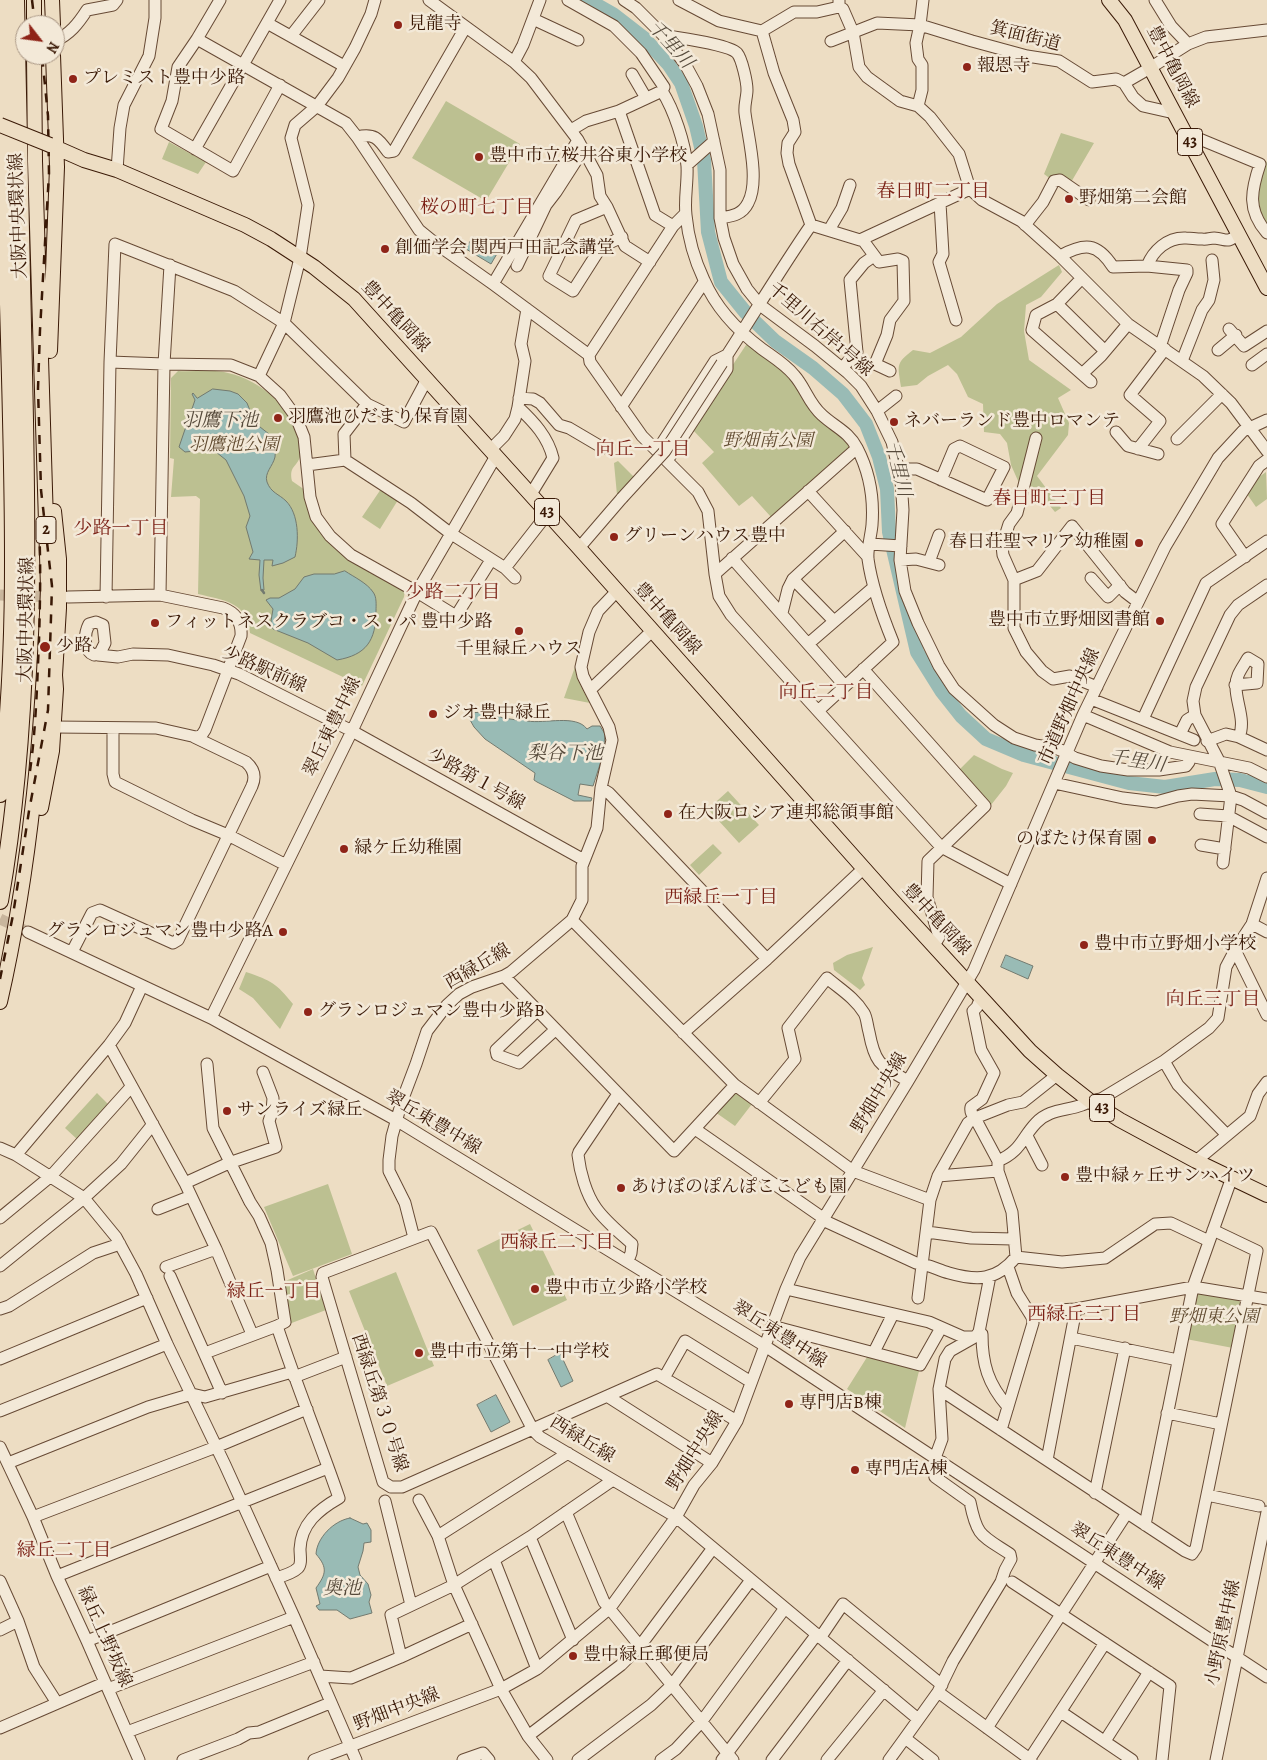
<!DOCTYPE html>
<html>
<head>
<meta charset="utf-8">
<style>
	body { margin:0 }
	#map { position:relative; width:1267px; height:1760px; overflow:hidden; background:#edddc3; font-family:Alegreya,serif }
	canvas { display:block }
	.north { position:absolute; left:15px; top:15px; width:50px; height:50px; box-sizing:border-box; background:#f3e9d8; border:1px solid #a99684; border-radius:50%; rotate:120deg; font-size:14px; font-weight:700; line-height:20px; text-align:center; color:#3a1906 }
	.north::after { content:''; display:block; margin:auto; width:18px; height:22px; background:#8f2418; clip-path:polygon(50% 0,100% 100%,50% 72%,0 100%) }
</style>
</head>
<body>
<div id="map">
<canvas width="1267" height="1760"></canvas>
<div class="north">N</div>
</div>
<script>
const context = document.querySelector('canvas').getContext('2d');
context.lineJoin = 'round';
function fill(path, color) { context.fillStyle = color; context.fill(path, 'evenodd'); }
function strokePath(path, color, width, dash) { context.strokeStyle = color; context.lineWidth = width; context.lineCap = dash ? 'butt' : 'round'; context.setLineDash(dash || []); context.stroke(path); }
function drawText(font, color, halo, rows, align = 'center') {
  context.font = font + ' Alegreya,"Noto Serif JP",serif'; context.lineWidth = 5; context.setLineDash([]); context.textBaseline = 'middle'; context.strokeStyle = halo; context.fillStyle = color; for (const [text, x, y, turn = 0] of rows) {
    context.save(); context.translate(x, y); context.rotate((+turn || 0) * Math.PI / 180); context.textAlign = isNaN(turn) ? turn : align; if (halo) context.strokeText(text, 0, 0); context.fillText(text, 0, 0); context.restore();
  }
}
const green = new Path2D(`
	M446,101l74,43 -34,57 -74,-43z
	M1061,133l33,10 -24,41 -18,-4 -8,-6z
	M169,142l37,20 -8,12 -36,-15z
	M1267,161v69l-10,-21 3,-34z
	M1059,265l3,7 -21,25 -15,8 -2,26 5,29 42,30 -13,8 11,25 -1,12 -31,41 24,32 -6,4 -20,-24 -12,4 -12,-27 -4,-22 -7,-9 -16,-2 -1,-28 -15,-7 -11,-23 -9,-9 -20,11 -11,9 -16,2c-3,-22 -6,-23 12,-37l17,3 31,-16 36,-33z
	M749,344l28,20 73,77 -1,7 -78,69 -19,-21 -13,10 -37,-43 12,-11 -23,-24 55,-83z
	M178,371c16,1 35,-2 50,2 32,7 66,35 71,69 1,4 2,11 1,15 -4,11 -11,9 -8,24l13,9 20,45 9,13 8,6 63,35 -1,8 -42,89 -112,-53c-2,-31 -27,-33 -52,-39l2,-95 -4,-3 -25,1 3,-38 -4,-1 1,-80z
	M618,461l16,16 -17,18 -3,-32z
	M1266,472l1,27 -11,8 -9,-13 5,-12z
	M381,489l17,11 -18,29 -18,-12z
	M576,664l6,22 8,17 -26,-5z
	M974,755l28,14 11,4 -7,13 -15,19 -32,-35z
	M728,791l31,34 -20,18 -31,-34z
	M713,844l9,9 -23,22 -9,-10z
	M873,947l-11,31 3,7 -5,5 -26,-20 -1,-7 14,-8z
	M246,972c26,9 30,11 47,32l-13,25 -27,-31 -14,-9z
	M97,1093l14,14 -32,34 -14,-13z
	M737,1093l15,11 -17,22 -20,-14 16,-18z
	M328,1184l24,70 -59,22 -29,-69z
	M530,1224l37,76 -54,26 -36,-76z
	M313,1269l13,41 -37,14 -8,-41z
	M396,1272l38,94 -47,20 -38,-95z
	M1199,1291l39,8 3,4 -8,45 -47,-9 9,-46z
	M869,1354l51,13 -15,61 -58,-39z`);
const water = new Path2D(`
	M473,237l25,15 -7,12 -25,-15z
	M213,389l17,2 8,3 9,9 8,20 19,15c0,5 2,13 1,19 -2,9 -11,16 -8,25 4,11 12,12 19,19 13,13 13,39 9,56l-12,6 -11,3 1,-6h-9l-1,18 1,12 -3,1 -2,-16 1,-15 -11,-1 4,-7 -7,-25 4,-11 -6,-20 -18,-36 -10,-8 -11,-2 -20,2 -6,-5 16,-47 -3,-6 1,-1 4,5z
	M345,571c9,6 22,12 28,21 4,5 3,13 3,19 0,30 -10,44 -39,49l-29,-17 -35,-14 -2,-8 2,-12 -7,-9 4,-2h9l16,-9 9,-12 10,-3h20z
	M523,711l4,10c18,3 49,-7 60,8l5,-3h8l5,8 -2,21 -10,31 -13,-2 -2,11 14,3 -1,3h-17l-37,-19 -3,-2 1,-7 -50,-34 -11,-12 -5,-9 2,-5 10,-1 12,6 5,-2 5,2 14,2z
	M1006,955l27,11 -5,13 -27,-12z
	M560,1353l13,28 -12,6 -13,-27z
	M496,1395l14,27 -19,10 -14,-27z
	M350,1518l13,6 4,-1 4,7v12l-7,1 -1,8 -5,16 2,8 8,9 3,11 -2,7 3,11 -22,6 -13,-9h-18l-3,-4 4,-2 -4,-16c10,-14 12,-20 0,-34 1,-16 17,-33 34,-36z`);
const stream = new Path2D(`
	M262,590l2,3`);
const river = new Path2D(`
	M588,0l25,14 31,24 25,27 12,18 15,43 8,34 4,72 13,50 25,31 29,28 38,27 30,26 23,30 13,33 8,32 2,43 28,120 25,40 19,24 25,23 38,16 105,28 36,4 50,-8 25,1 27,7`);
const minorTunnel = new Path2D(`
	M0,595l56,2
	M0,919l28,13`);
const minor = new Path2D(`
	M220,0l-23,39 -19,28 -6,34 -11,28 72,42 47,-86
	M429,0l85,62 17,16 47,62 19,35 3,21 7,11 18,39 25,16
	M568,0l46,26 27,27 23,34 -2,4c12,19 23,52 25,75 1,16 -3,33 -1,49 2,21 9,46 18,65 12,28 34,51 58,69 11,8 23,15 32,26 11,12 15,29 28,40 13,12 27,17 35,33 12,23 17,51 15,77 -1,11 -5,24 -4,34 4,29 14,56 25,83l-75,69
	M624,0l12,8 27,27 22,29 12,22 11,28 12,56v48l4,20 9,26 14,25 13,16 55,41 33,27 13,13 16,25 15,31 9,38 2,30 -3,50 5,31 13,32 21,43 15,23 40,36 20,13 21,7 20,3 8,3 12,7 26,8 27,4h31l27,-4 3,-4
	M679,0l40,21 43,10 32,-19h23l22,-5
	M839,0v7l4,2 10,23 6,35 8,10 33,24 18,5 12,11 29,37 11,35 12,11 39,21 39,35 68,68 75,52 28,27 36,48
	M1155,0l16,26 17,18
	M533,19l45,21
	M267,23l77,43
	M762,31l12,42 19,47 2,12 -7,11 -1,10 2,11 22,61
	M663,35c15,3 65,9 74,18 5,6 10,29 10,37 0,7 -3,15 -2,23 3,24 15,68 3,90 -6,12 -16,13 -28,15
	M291,36l28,-36
	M197,39l149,84 11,14 62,93 16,13 58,41 96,71
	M55,41c15,-7 23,-17 32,-31l26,-5 4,-5
	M831,41l46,-18 43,2 52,16 55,15 32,5 33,21 24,-3 8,4 9,14 10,9 31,7
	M514,62l9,-17 17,-45
	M632,74l14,24
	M1124,83l26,-15 38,-24 18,-7 61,-7
	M918,106l4,-16v-25l-4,-6 -2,-16 4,-18 3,-25
	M619,111l36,104 18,11
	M571,130l15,-9 33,-10 43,-20
	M1185,133l75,31c-9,27 -13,46 7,69
	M357,137c17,-4 21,1 31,15l6,-1 71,-123
	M195,149l85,-149
	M687,165l27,-24
	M117,170l3,-42 4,-23 25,-49 6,-38v-18
	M940,203l3,51 -4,8 17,58
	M607,207l-31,13 -27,56 24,15 28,-44 21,-10
	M685,214l-12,12 -84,129 1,7 52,74 56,56 10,19 7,63 4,22 12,19 210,232 70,37
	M1025,225l18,-23 11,-21 6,-1 29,20
	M829,230l13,-22 8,-23
	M862,239l17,23 19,-3 5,2 1,40 -14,19 -3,15 -12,29 15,7
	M1060,256c24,-13 37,-14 53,11l34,-1 40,4v3l-8,17 -19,57
	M517,266l29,-61 10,-13 27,-42
	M1147,266c6,-15 20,-29 39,-28 5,0 10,1 16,1 4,1 8,-1 12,-1 13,1 12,6 25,-4
	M1082,278l-25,26 -21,11 -4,15 59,52
	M493,284l85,-144
	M1057,304l48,47
	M1229,329l15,17 23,-15
	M1218,350l18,-15
	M1182,361l20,-51 7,-10 5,-20 -2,-20
	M110,362l54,2 6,-99
	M722,363c30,-46 58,-93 89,-138l49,15 110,-51
	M1252,365l15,-11
	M842,368l15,-16 -7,-72 14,-17 10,-7
	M1082,374l19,-18 27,-32
	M259,376l21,19 16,22 8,20 6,60 6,20 14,19 21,19 66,37 39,24 35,-56
	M519,398l14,1 7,4 19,22 10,3 34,20
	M518,407c16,15 30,30 35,51l-22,36
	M621,407l83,-125
	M877,411l19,-15
	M1116,432l12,14 30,8
	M1036,438l-19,75 -8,11 -7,22 1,9 11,25v48l12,24 16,19 11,8 17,-3 27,11
	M1177,439l45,-45
	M1138,449l22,-28 -30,-26 35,-46
	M490,450l14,-14 11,-17 3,-12 7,-46 -4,-17 6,-35
	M657,451l58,-90 12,-6v14l-60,92
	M345,460l-1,-26 23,-30
	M307,465l38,-5 66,43 39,30 55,35 10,10
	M899,469h18l70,31 17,-33 -44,-21 -6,3 -13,31
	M808,491l60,66
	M870,544l31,2
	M579,548l43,-50
	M1245,557l-23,-33 37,-58 8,-6
	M732,558l113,128
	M900,560l16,-1 23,6
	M929,562l10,-27
	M505,568l43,-55
	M715,574l142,-126
	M1091,578l17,19 12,-12
	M793,579l41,42
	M1014,580l23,-9 35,-45 53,66 13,10
	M160,595l4,-231 67,1 28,11 25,-53 16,-65 8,-53 -17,-67 4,-13 22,-19 21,-28 17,-30 16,-34 4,-14
	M106,597l4,-235 5,-118 119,47 50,32 83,81 37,18 23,-43
	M782,613l6,-24 5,-10 52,-48
	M96,622l7,3 2,18 -5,10 -6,2c-11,-4 -10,-21 -5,-31z
	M808,644l66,-57
	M98,655l20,2 15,-3 35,1 45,10 26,9 113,57 232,129
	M863,669l122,137 -57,55 -1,36 12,40 -5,8
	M1235,685l22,-2 1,-19 -10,-6c-5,9 -13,18 -12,29 0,16 10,34 3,50
	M590,690l-7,-14 -2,-9 8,-35 9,-21 19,-20
	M1091,699l103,41
	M1083,715l87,37 79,16 18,9
	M1143,719l63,-136 61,-42
	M54,727l102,1 40,9 5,-1 4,-6 36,-94c1,-14 -5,-23 -18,-28l-63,-13 -92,2
	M113,728v46l2,8 77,38 36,15 58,30
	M1180,734l7,-14 8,-5
	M1207,741l19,-7 13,3 28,13
	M1054,783l69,15 33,4 22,-6 14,-2 39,2 12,4 24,13
	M601,788l8,5 158,166
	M1200,814l28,2 39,21
	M1201,845l24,4
	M1223,863l8,-67 -12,-35 -24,-46 -2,-14 3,-14 34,-72 8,-10 29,-20
	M572,920l163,165 118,86 77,29
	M1252,924l15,8
	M28,932l183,86 185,102 369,226 502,331
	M1235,950l32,65
	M72,952l20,-39 8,-3 73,33 5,-3 74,-154c4,-9 2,-17 -6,-24l-52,-25
	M504,976l170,175 61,-66
	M537,1011l-41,39 1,5 22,8 36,-33
	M211,1018l141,-287 65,-139 79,-136
	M683,1033l84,-74 97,-91
	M109,1045l76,138 31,66 36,85
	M1164,1061l14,24 49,50
	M207,1064l6,64 37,74 9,14 12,27 6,27 8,52 -8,4c19,58 42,114 62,172 -21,12 -38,26 -39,51 0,6 2,15 -2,19 -5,5 -15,8 -22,10
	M618,1094l-39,58 -1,3c2,17 8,39 18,53 9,13 24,25 36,36l-1,9 -3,8
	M759,1103l36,-44 -7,-31 39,-50c13,11 28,20 37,35 3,5 3,12 5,19 6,32 11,33 39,49
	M695,1129l128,89 4,4 89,41c12,1 22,7 33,10 28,8 47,8 67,-16l-4,-45 -14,-41v-10l-23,-43c-3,-3 -5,-6 -4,-11l11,-8 12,-26 -13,-23 -8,-39 4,-4 4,-10
	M1027,1136l15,29
	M0,1148l16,7 68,43 32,39 20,37 31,70 58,121 69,152 62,143
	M16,1155l93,-110 16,-22 17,-37
	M998,1161c23,-10 23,-22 38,-38 13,-14 30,-12 46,-18 7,-3 12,-5 19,-6l63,-38 45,-33 9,-10 8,-51 9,-17 17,-26 15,-46
	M1196,1161l54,-45 8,-22 9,-12
	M938,1176l60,-5
	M185,1183l44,-20 47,-16 -7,-26 3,-9 1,-14 -10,-26
	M158,1209l33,-13
	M0,1218l51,-42 80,-89
	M927,1232l44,6 42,1
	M414,1238l-9,-35 -16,-32v-11l3,-24 10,-35 14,-37 11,-33 20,-26 12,-11 13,-7 32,-11 7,-4 61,-52 10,-20v-34l15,-38 4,-40 11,-48 -3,-13 -19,-37 62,-59
	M1016,1257l46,5 43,-4 50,-34 16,-1 38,18
	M0,1266l84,-68 37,-34 32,-40
	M166,1267l50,-18
	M170,1276l52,117
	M786,1289l143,33 34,15h12l4,-5 11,-56
	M918,1298l12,-98 8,-24 30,-53 7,-5 33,-13 15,-3 34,-27
	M0,1309l9,-3 84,-53 27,-9
	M1032,1317l7,-6 37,-2 117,-22 74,12
	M772,1326l148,39 21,-37
	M979,1332l3,2c0,30 6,50 26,73
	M1071,1338l107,22
	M874,1352l19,-38
	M205,1353l72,-27
	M0,1359l147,-61
	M294,1377l52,-20
	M664,1378l21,-37 66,41
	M939,1389l246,162 7,3 4,-6 61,-297 -44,-21
	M607,1396l105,67
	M0,1411l167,-67
	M1167,1413l54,11
	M737,1421l-80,-47 -255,113h-11l-8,-5 -61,-205 1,-4 108,-41 102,198 7,7 136,80 242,202
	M1001,1430l32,-107 -1,-6 -15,-24 -9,-26
	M0,1447l33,70 24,59 30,65 52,119
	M935,1458l7,-19 -3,-50 6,-30 5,-8 23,-13
	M1047,1460l29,-151
	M942,1462l-7,15 35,25c7,35 11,33 40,52l1,5 -6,11 -4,12 -48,79 -15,31 93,68
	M8,1463l140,-56 44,-13 13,3 87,-25
	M1095,1493l30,-145
	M1207,1495l52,11
	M419,1500l19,36
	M385,1501l26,104
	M566,1512l38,90 129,158
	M33,1517l183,-70 91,-38
	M1145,1525l48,-238 39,-110
	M530,1537l43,103
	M494,1560l43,109
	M57,1576l271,-108
	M0,1581l18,40 16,46 23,36
	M1012,1582l158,104 -8,74
	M0,1630l18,-9
	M820,1638l23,-34 99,81
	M87,1641l184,-75
	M401,1657l71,-33
	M320,1676l31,2 50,-21 -10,-42 63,-30 76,-48 83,-57
	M108,1689l186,-72
	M1061,1712l71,48
	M0,1728l104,-45
	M987,1728l140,-215
	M127,1732l187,-70
	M528,1736l93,-71 19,-19 73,-98
	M1105,1741l44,-69
	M183,1760l55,-21 11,-6 10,-1 71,-29
	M314,1760l187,-71 36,-20 73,-61 66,-91 18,-32 18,-22 25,-42 49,-132 14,-32 108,-176 66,-111 109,-255 82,-168 53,-89 25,-27 24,-11
	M463,1760l20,-7 6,7
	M547,1760l-19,-24 -27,-47 -47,-104 -16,-49 130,-83
	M578,1760l73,-55 21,-20 79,-105
	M661,1760l15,-11 26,-28 83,-113
	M722,1760l95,-126
	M772,1760l76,-100
	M827,1760l57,-70
	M889,1760l16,-22
	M933,1760l-28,-22 33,-46
	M1029,1760l76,-117
	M1216,1760l51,-248`);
const major = new Path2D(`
	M52,0l1,25
	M1109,0l16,20 142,268
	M34,25v-25
	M50,145l34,15 33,10 128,55 26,14 43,28 40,32 225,249 312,351 139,152 27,24 33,26 30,19 76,41 71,34
	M50,351l7,-184 -4,-112
	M41,808l11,-57 4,-62 -1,-14 4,-67v-49l-5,-48
	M0,1002c31,-136 43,-275 48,-414l-13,-427 -1,-106`);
const highway = new Path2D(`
	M0,794c16,-124 14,-250 11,-375 -3,-139 -9,-279 -10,-419
	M0,901c31,-175 28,-353 24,-529 -3,-124 -5,-248 -8,-372`);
const rail = new Path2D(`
	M32,0l3,25
	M30,771c6,-43 7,-86 9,-130 1,-38 2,-76 0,-114
	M0,979l13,-64 16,-104 19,-101 4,-124 -11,-96 -3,-101 2,-59 9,-157 -1,-57 -6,-61`);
const minorBridge = new Path2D(`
	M622,498l43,-47 57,-88`);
const majorBridge = new Path2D(`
	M0,125l50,20`);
const markers = [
	[398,25,5,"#8f2418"],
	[967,67,5,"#8f2418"],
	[73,79,5,"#8f2418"],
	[479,157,5,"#8f2418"],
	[1069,199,5,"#8f2418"],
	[385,249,5,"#8f2418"],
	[278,418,5,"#8f2418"],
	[894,422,5,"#8f2418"],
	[614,537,5,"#8f2418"],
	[1139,543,5,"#8f2418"],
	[1160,621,5,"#8f2418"],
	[155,623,5,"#8f2418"],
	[519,631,5,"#8f2418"],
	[45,647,6,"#8f2418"],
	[433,714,5,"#8f2418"],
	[668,814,5,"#8f2418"],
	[1152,840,5,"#8f2418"],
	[344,849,5,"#8f2418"],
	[283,932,5,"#8f2418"],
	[1084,945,5,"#8f2418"],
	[308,1012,5,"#8f2418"],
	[227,1111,5,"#8f2418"],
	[1065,1177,5,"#8f2418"],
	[621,1188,5,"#8f2418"],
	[535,1289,5,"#8f2418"],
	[419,1353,5,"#8f2418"],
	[789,1404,5,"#8f2418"],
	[855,1470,5,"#8f2418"],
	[573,1656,5,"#8f2418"]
];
const shields = [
	[1190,142,25],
	[547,512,25],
	[46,530,20],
	[1102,1108,25]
];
const shieldNames = [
	["43",1190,142],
	["43",547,512],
	["2",46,530],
	["43",1102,1108]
];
const poiNames = [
	["見龍寺",408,25],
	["報恩寺",977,67],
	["プレミスト豊中少路",83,79],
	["豊中市立桜井谷東小学校",489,157],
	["野畑第二会館",1079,199],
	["創価学会 関西戸田記念講堂",395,249],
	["羽鷹池ひだまり保育園",288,418],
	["ネバーランド豊中ロマンテ",904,422],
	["グリーンハウス豊中",624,537],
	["春日荘聖マリア幼稚園",1129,543,"right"],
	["豊中市立野畑図書館",1150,621,"right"],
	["フィットネスクラブコ・ス・パ 豊中少路",165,623],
	["少路",56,647],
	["千里緑丘ハウス",519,650,"center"],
	["ジオ豊中緑丘",443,714],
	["在大阪ロシア連邦総領事館",678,814],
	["のばたけ保育園",1142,840,"right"],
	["緑ケ丘幼稚園",354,849],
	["グランロジュマン豊中少路A",273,932,"right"],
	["豊中市立野畑小学校",1094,945],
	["グランロジュマン豊中少路B",318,1012],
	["サンライズ緑丘",237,1111],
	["豊中緑ヶ丘サンハイツ",1075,1177],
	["あけぼのぽんぽここども園",631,1188],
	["豊中市立少路小学校",545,1289],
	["豊中市立第十一中学校",429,1353],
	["専門店B棟",799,1404],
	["専門店A棟",865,1470],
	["豊中緑丘郵便局",583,1656]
];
const streetNames = [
	["箕面街道",1025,37,14],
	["豊中亀岡線",1172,67,62],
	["大阪中央環状線",19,216,-92],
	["豊中亀岡線",395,317,47],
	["千里川右岸1号線",820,330,41],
	["豊中亀岡線",667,619,48],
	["大阪中央環状線",27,620,-89],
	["少路駅前線",264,670,24],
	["市道野畑中央線",1070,707,-66],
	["翠丘東豊中線",333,727,-64],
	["少路第１号線",476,780,29],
	["豊中亀岡線",936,920,47],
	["西緑丘線",478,967,-30],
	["野畑中央線",880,1093,-59],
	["翠丘東豊中線",433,1123,31],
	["翠丘東豊中線",779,1335,33],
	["西緑丘第３０号線",379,1403,72],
	["西緑丘線",582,1440,32],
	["野畑中央線",696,1451,-58],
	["翠丘東豊中線",1117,1557,33],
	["小野原豊中線",1224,1633,-78],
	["緑丘上野坂線",104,1637,66],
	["野畑中央線",397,1710,-21]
];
const parkNames = [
	["野畑南公園",768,442],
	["羽鷹池公園",234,446],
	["野畑東公園",1214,1318]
];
const waterNames = [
	["千里川",670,45,48],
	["羽鷹下池",220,421],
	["千里川",897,469,76],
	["梨谷下池",565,754],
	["千里川",1137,762,9],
	["奥池",342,1589]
];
const neighbourhoodNames = [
	["春日町二丁目",933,192],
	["桜の町七丁目",477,208],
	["向丘一丁目",643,450],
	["春日町三丁目",1049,499],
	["少路一丁目",121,529],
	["少路二丁目",453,593],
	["向丘二丁目",826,693],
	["西緑丘一丁目",721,898],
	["向丘三丁目",1213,1000],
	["西緑丘二丁目",557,1243],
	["緑丘一丁目",274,1292],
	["西緑丘三丁目",1084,1315],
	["緑丘二丁目",64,1551]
];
fill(green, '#bcc091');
fill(water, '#99bbb5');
strokePath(water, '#737a6f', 1);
strokePath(stream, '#737a6f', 2.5);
strokePath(river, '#99bbb5', 14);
strokePath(minorTunnel, '#c9b69d', 11, [11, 5.5]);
strokePath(minor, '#674a35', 13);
strokePath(major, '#3a1906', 16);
strokePath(highway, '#3a1906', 18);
strokePath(minor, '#f3e9d8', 11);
strokePath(major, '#edddc3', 14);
strokePath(highway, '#edddc3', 16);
strokePath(rail, '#3a1906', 2.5, [9, 9]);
strokePath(minorBridge, '#674a35', 13, []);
strokePath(majorBridge, '#3a1906', 16, []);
strokePath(minorBridge, '#f3e9d8', 11);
strokePath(majorBridge, '#edddc3', 14);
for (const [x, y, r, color] of markers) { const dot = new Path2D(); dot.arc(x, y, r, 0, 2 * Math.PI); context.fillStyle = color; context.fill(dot); strokePath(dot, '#f3e9d8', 2); }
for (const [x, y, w] of shields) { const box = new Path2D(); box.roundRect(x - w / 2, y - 13.5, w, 27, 4); context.fillStyle = '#f3e9d8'; context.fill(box); strokePath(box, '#3a1906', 1); }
drawText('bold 16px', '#3a1906', null, shieldNames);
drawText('18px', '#3a1906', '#f3e9d8', poiNames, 'left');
drawText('18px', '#3a1906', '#f3e9d8', streetNames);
drawText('italic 18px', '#614b30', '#f3e9d8', parkNames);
drawText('italic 19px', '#564a3b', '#f3e9d8', waterNames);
drawText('19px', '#7a1f14', '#f3e9d8', neighbourhoodNames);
</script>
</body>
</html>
